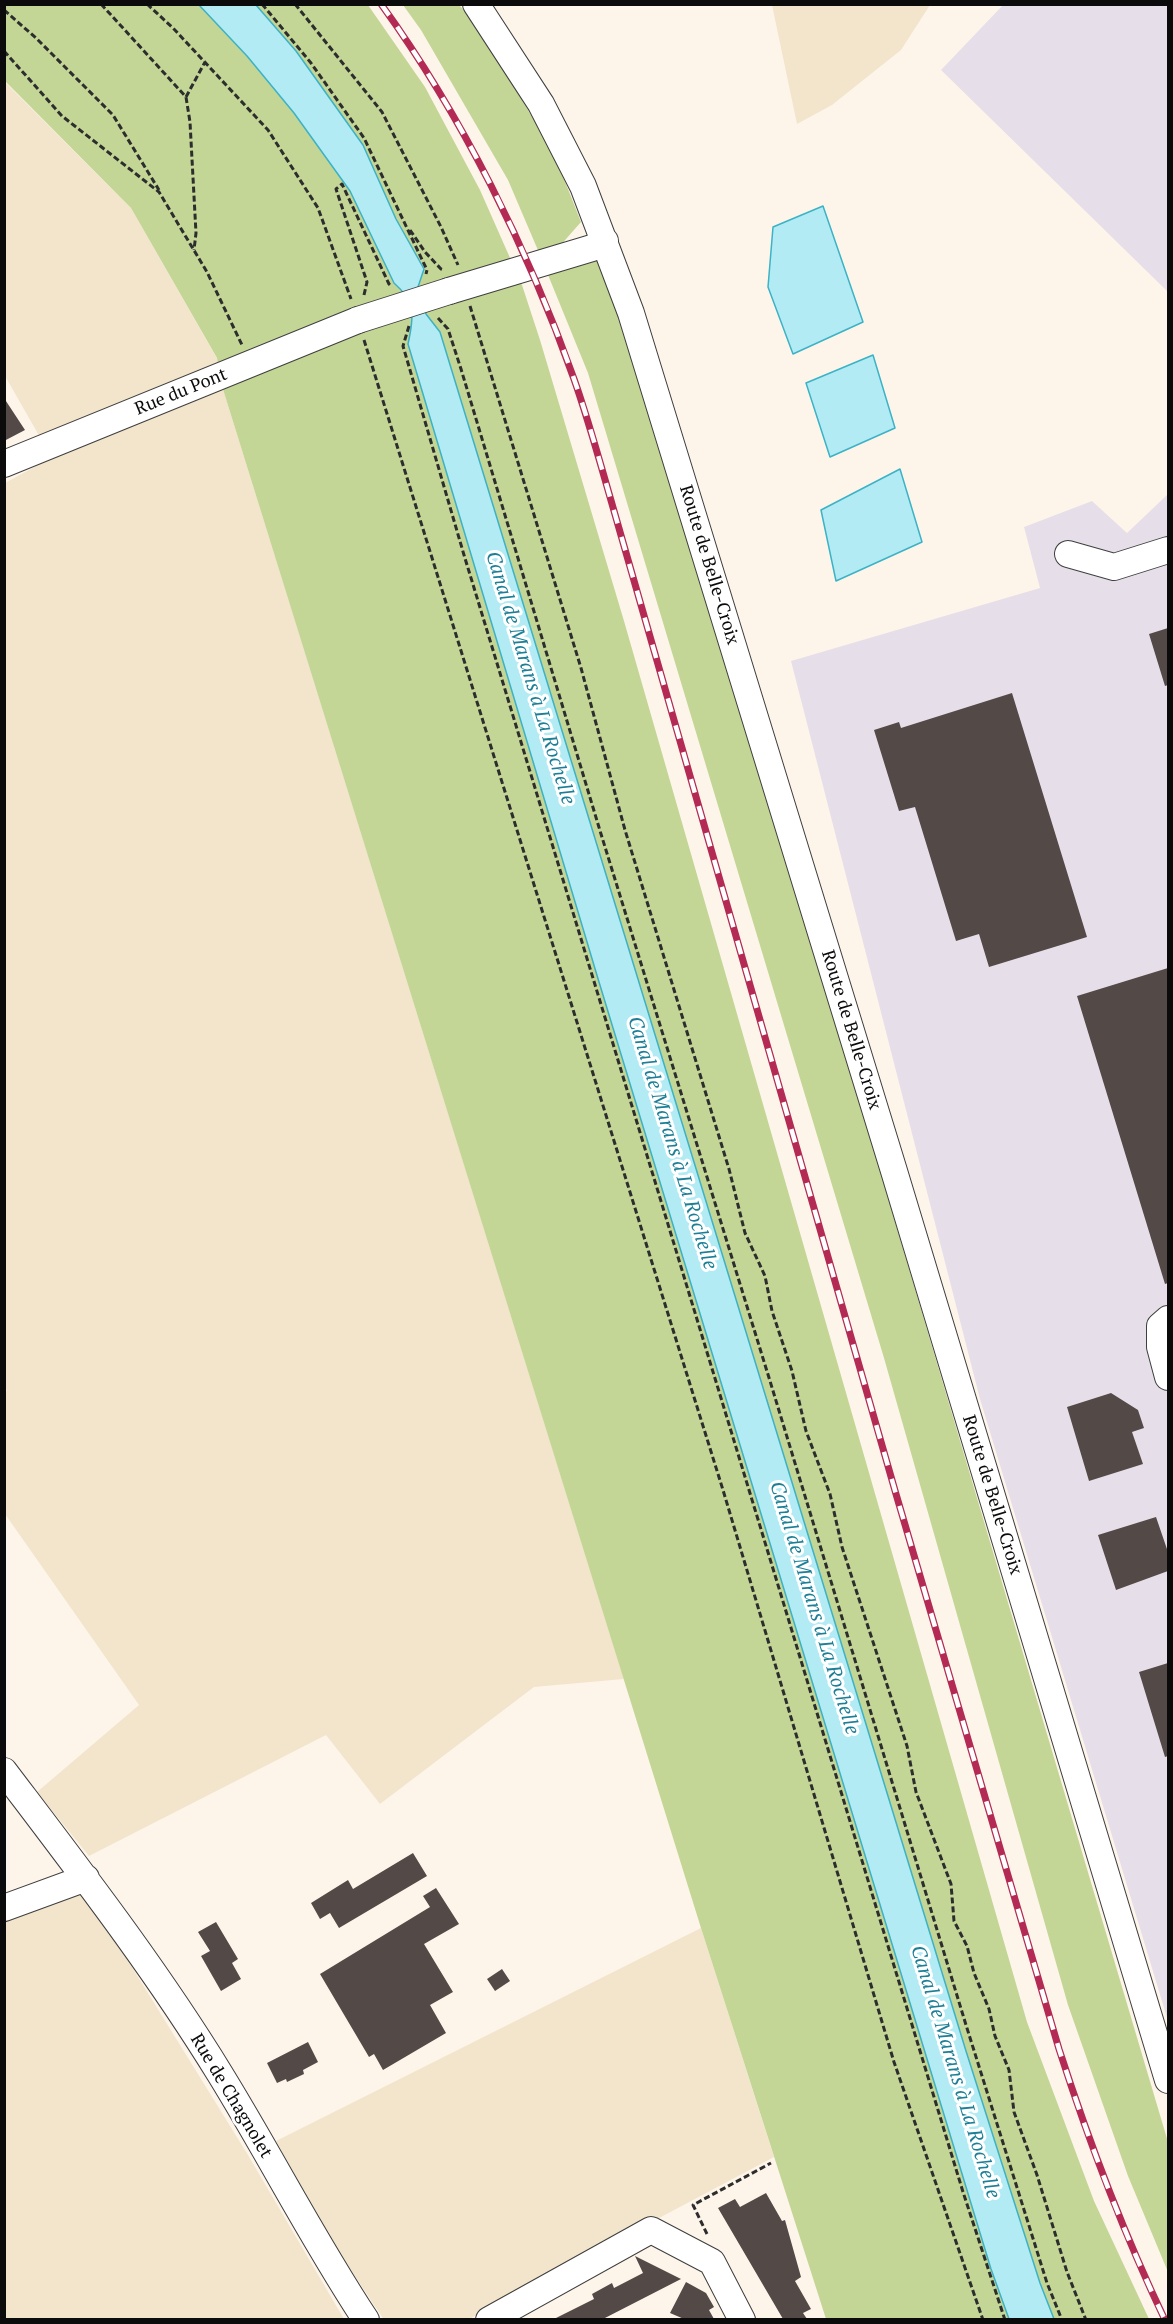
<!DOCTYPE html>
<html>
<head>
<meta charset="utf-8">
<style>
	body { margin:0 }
	#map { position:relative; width:1173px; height:2324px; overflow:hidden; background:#fef5ea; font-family:"PT Serif",serif }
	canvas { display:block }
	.frame { position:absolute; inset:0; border:6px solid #0b0b0b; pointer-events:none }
</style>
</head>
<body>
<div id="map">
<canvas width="1173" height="2324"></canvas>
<div class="frame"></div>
</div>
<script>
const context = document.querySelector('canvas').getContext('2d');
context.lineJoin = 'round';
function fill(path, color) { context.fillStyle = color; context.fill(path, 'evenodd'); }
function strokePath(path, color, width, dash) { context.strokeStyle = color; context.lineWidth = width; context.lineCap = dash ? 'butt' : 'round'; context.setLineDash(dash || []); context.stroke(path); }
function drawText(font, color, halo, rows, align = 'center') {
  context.font = font + ' "PT Serif",serif'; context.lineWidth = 6; context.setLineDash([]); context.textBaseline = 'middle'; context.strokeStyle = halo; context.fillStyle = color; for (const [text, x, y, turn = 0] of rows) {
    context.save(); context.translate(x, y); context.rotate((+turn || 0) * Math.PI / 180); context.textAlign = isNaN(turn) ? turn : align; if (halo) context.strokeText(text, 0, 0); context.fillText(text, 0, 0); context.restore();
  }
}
const industrial = new Path2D(`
	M1003,5h165v287l-227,-222z
	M1168,494v1527l-188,-622 -189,-738 249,-73 -16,-61 68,-26 35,32z`);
const farmland = new Path2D(`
	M772,5v-1l158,1 -29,45 -69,55 -35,19z
	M4,81l127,127 88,154 -178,77 -36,-63z
	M222,386l402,1293 -90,8 -154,117 -54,-69 -237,121 -52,-64 102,-87 -134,-191 -1,-120 3,-4 -3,-3 1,-904 46,-25z
	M82,1894l48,70 118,191 96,164h-339l-1,-399z
	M701,1928l73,229 -305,162 -85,1 -57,-86 -51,-93z`);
const forest = new Path2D(`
	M4,5h364l57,82 55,103 42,95 18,55 84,281 403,1401 67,179 55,118h-323l-125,-391 -479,-1542 -5,-28 -86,-150 -126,-127z
	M403,5h56l14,15 80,131 28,71 -22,25 -19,8 -32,-75 -87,-150z
	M596,256l15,27 57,173 500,1686v130l-40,-96 -60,-171 -184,-647 -296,-985 -42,-103z`);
const water = new Path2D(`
	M199,5h57l40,46 67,94 33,74 28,50 -7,21 9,24 14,18 526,1719 74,232 14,36h-45l-18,-50 -392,-1287 -191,-638c6,-27 8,-42 -14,-61l-44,-92 -56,-78 -47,-57z
	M823,206l40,116 -70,32 -25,-67 5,-60z
	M873,355l22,73 -65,29 -24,-74z
	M900,469l22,73 -86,39 -15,-71z`);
const building = new Path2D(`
	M4,398l21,32 -21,11z
	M1168,628v57l-3,1 -16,-52z
	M1012,693l75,244 -98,30 -10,-33 -23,7 -41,-134 -16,4 -25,-81 25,-8 2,6z
	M1168,968v315l-3,1 -88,-288z
	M1111,1393l27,17 6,18 -12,4 11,32 -54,17 -22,-74z
	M1156,1517l12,35v19l-52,19 -18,-55z
	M1168,1663v93l-3,1 -26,-85z
	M413,1853l14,23 -88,52 -9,-15 -10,6 -9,-16 37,-23 5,9z
	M436,1888l23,36 -35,20 29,48 -23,13 16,28 -63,37 -9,-16 -5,3 -49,-83 110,-67 -7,-11z
	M216,1922l22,37 -6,4 9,16 -20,12 -20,-35 9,-5 -12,-19z
	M502,1969l8,12 -15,10 -8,-12z
	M308,2042l10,20 -15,8 1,4 -17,8 -1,-3 -9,4 -10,-20z
	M766,2193l16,28 3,-1 16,57 -6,4 16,28 -8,4 4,6h-24l-65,-111 17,-9 5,8z
	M635,2256l46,23 -78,40h-49l40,-20 -2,-5 20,-11 2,5 29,-15z
	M686,2282l20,11 8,14 -5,3 5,9h-30l-14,-6z`);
const path = new Path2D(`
	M101,4l85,93 4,25 6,111 -2,17
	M147,4l26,24 95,102 50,78 33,91
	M262,4l49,59 53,75 63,132 -1,4
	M295,4l87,108 59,115 17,38
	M4,10l32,28 77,77 46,75
	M4,51l58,65 97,76 48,80 35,73
	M186,97l19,-35
	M410,230l15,22 16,17 3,1
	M364,295l3,-13 -31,-93 6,-5 47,100 3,3
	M470,306l111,362 44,162 104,339 16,64 20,43 7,35 20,60 14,60 24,63 12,53 65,199 9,46 35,92 3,37 13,25 7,27 15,36 6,27 14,34 5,42 23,63 30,97 19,48
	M438,318l10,11 13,40 140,465 169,547 196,644 81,258 15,37
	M409,326l-6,20 61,209 499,1637 42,128
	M364,340l359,1150 171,572 89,258
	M707,2234l-14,-29 78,-42`);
const minor = new Path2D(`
	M476,4l65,100 42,82 48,127 263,858 274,909
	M449,291l143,-43 13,-7
	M4,464l354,-144
	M1068,554l46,13 54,-17
	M1168,1319l-8,7v21l8,30
	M4,1771c75,99 151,197 216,303 50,81 93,166 146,246
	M4,1908l82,-30
	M489,2320l162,-90 61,32 30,58`);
const rail = new Path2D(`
	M381,4c81,112 147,245 193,375 12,34 22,69 32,104l290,1011 163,555c30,93 64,183 106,271`);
const minorBridge = new Path2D(`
	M358,320l91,-29`);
const streetNames = [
	["Rue du Pont",181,392,-22],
	["Route de Belle-Croix",709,565,73],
	["Route de Belle-Croix",851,1030,73],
	["Route de Belle-Croix",992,1495,73],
	["Rue de Chagnolet",231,2096,59]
];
const waterNames = [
	["Canal de Marans à La Rochelle",530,678,73],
	["Canal de Marans à La Rochelle",672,1143,73],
	["Canal de Marans à La Rochelle",814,1608,73],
	["Canal de Marans à La Rochelle",955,2072,73]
];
fill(industrial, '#e6dfea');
fill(farmland, '#f2e5cc');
fill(forest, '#c3d696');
fill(water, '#b2ebf3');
strokePath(water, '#3cb2c6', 1.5);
fill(building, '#534a48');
strokePath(minor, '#3e3e3e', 28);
strokePath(path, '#2d2d2d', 3, [6, 3]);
strokePath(minor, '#fff', 26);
strokePath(rail, '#b32b54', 7);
strokePath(rail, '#fff', 4.5, [14]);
strokePath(minorBridge, '#3e3e3e', 28, []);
strokePath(minorBridge, '#fff', 26);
drawText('18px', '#0b0b0b', '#fff', streetNames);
drawText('italic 20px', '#1c7f96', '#fff', waterNames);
</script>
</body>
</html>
